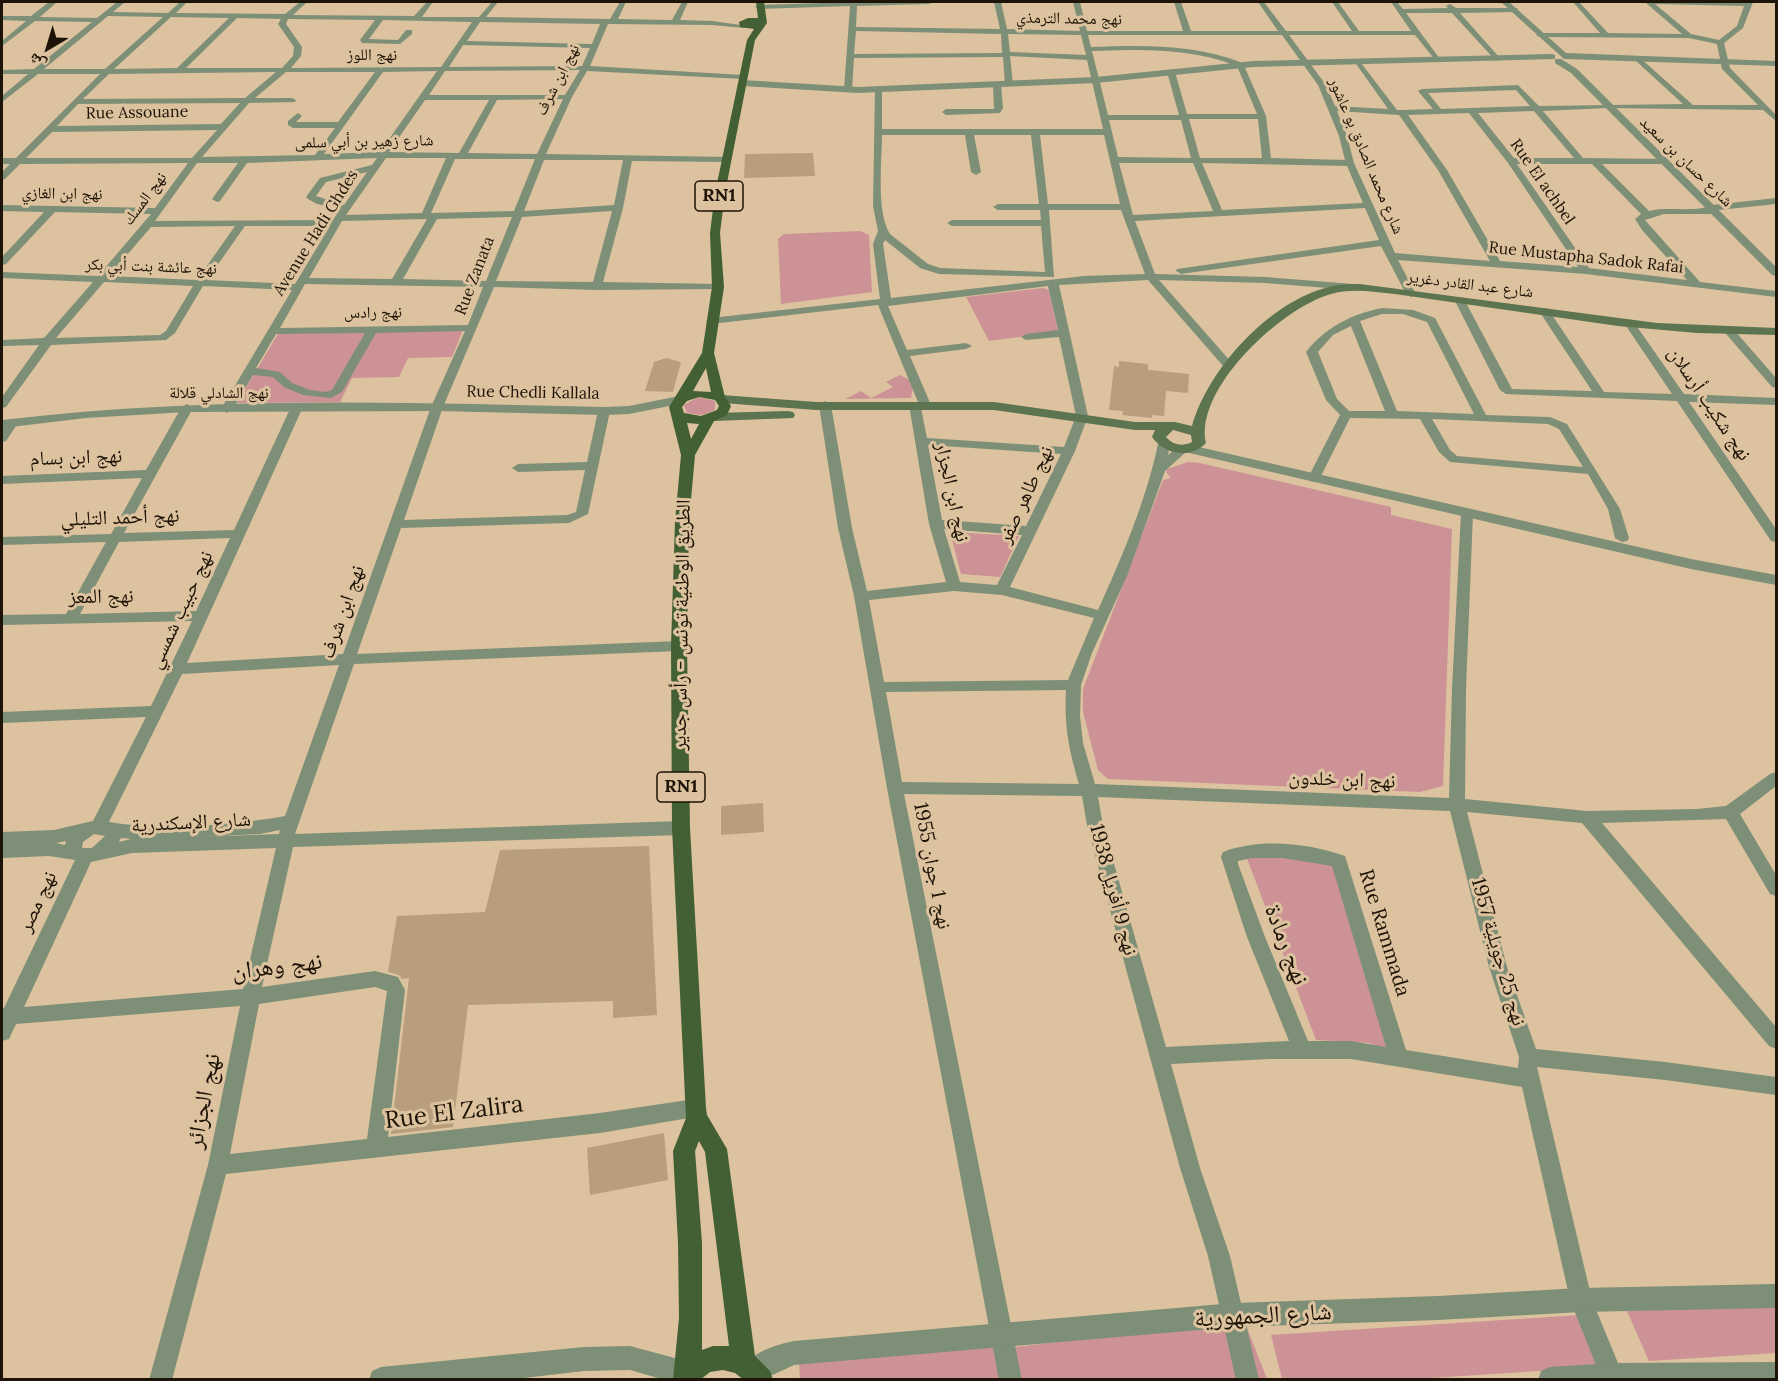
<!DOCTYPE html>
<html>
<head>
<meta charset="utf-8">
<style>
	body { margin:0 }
	#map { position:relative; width:1778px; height:1381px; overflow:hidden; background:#dcc29e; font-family:Lora,"Noto Naskh Arabic",serif }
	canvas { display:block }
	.frame { position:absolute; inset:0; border:3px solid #1d1306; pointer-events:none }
	.north { position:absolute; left:18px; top:18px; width:60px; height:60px; -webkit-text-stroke:4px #dcc29e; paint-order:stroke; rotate:218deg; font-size:16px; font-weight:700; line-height:24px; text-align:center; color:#1d1306 }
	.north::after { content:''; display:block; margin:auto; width:21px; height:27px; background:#1d1306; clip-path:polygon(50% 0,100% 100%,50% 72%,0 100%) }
</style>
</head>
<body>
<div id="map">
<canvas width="1778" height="1381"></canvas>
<div class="frame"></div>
<div class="north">ش</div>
</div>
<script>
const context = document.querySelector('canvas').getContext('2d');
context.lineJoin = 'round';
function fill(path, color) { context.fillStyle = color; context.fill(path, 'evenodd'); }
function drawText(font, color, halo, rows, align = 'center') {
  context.font = font + ' Lora,"Noto Naskh Arabic",serif'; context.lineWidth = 6; context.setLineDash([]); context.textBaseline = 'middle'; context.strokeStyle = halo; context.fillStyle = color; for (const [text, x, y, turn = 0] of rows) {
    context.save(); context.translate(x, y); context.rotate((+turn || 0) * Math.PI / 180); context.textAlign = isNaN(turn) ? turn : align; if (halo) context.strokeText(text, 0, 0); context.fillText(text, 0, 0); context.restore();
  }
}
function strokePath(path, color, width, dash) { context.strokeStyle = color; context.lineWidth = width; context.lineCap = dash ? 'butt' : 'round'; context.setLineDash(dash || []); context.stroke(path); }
const green = new Path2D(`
	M860,231l9,4 3,57 -91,12 -3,-65 6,-5z
	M1043,288l6,2 9,42 -69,9 -23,-44z
	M463,330l-11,27 -44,1 -9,19 -47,1 -12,24 -103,1 42,-71z
	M900,375l14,7 -3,16 -66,1 16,-8 10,7 22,-11 -7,-5z
	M698,397l17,4v9l-13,5 -15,-2 -3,-8z
	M1188,462l12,1 191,44v8l61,14 -9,257 -23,6 -312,-13 -10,-9 -15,-58v-23l80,-209 8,-2 -5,-6 1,-3z
	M950,532l69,4 -19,41 -39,-3z
	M1243,848l87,5 59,198 -20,-8 -53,-3z
	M1776,1301v52l-127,8 -23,-52z
	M1580,1315l20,52 -183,12h-135l-11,-44z
	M1244,1320l23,59h-247l-5,-32z
	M995,1347l4,32h-199l-1,-17z`);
const building = new Path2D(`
	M813,153l2,23 -71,2 1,-24z
	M666,358l15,4 -8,30 -28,-1 9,-29z
	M1119,361l29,3v6l41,4 -1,19 -22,-2 -2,25 -12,-1v3l-30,-3 1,-4 -14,-1 5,-44 5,1z
	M763,803l1,29 -43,3v-29z
	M649,846l8,169 -44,3v-17l-145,4 -15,122 -62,7 18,-156 -7,1 -3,-4 -11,-3 9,-56 88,-4 15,-62z
	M664,1133l4,47 -78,15 -3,-47z`);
const minor = new Path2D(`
	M49,2h8l-17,15 57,1 20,-16h8l-12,10 55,1 12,-11h7l-11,11 109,1 15,-12h7l-14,13 121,1 13,-14h6l-11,15h57l13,-15h6l-12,15 124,2 10,-17h6l-8,17 54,1 10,-18h6l-8,18 32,1 36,5 -4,2 -32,-3 -104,-1 -18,42 153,9 4,2 -4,2 -156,-8 -15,26 -26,57 184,3v4l-3,1 -95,-1 -9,47 -20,74 115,2 5,3 -1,2 -125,1 -103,-3 -51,120 -39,113 163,-5 9,-3 9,-42 -67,2 -6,-4 6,-4 69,-2 11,-51 6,-4 6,4 -22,103 -19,9 -168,5 -44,126 322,-13 7,5 -7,5 -325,13 -59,170 386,-13 6,2 2,5 -2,5 -6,2 -388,12 -31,140 113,-16 23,6 7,13 -17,147 212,-24 95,-14 7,2 3,7 -3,7 -7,2 -95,16 -374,41 -54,206h-23l59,-215 32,-159 -224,18 -7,15 -7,2v-32l2,-1 71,-148 -26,-4 -47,2v-26l52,-2 39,-9 53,-104 -144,6v-11l149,-6 41,-85 -190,4v-10l64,-1 40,-72 -104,3v-8l109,-3 31,-56 -140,6v-8l144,-6 35,-62 6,-4 6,4 -69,125 110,-3 56,-121 6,-4 4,2 2,2 -115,254 156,-9 88,-247 34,-76 -89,2 -34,59 -11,6 -28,-3 -19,-8 -11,-10 -20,-2 -20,34 -6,4 -6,-4 71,-119 -89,-4 -28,47 -9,7 -115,5 -45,62 -4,1v-11l37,-52 -37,1v-6l42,-2 49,-56 -91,-4v-6l96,4 53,-62 -96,-2 -49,52 -4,1v-8l42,-45 -42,-1v-6l153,3 33,-45 -168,1 -15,15 -3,1v-8l8,-8h-8v-6h14l84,-84h-62l-36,28v-6l26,-22h-26v-4l32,-1 58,-47 -57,-1 -33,25v-5l24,-20 -24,-1v-4h29zM108,16l55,1 -58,52h-61zM171,17l58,1 -52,50 -63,1zM237,18l44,1 -3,5 16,23 -1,9 -11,12h-96zM288,19l87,1 -15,20 2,3 38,1 12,-10v-4h-6l-8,10 -29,-1 14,-19 89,2 -31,45 -150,1 10,-12 1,-9 -16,-23zM480,22l120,2 -8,20 -125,-3zM463,45l127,3 -8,18 -133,1zM580,70l-15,25h-136l16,-24zM437,71l-57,81 -56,2 59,-82zM276,72l-31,26 -162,1 26,-25zM286,72h89l-37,50h-42l6,-6 -4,-3 -10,8v4l5,3h42l-20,27 -113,2 47,-54 46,-1 1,-2 -4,-2h-37zM563,99l-26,55 -69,-1 29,-53zM425,100h64l-30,53 -70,-1zM240,103l-19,21 -164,2 21,-22zM217,130l-25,28h-166l26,-26zM377,158l-5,7 -52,13 -14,19 2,2 9,5 23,5 -7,11 -178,1 42,-58h41l-26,36 5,3 3,-1 27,-38zM386,158h60l-24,55 -76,2zM455,159h80l-21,52 -83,2zM544,160h79l-9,45 -90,6zM367,172l-23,33 -28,-9 10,-14zM612,211l-19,71 -97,-1 26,-64zM512,217l-26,64 -83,-2 34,-60zM427,219l-35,60 -83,-1 33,-57zM235,226l-38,54 -88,-4 42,-49zM245,226h85l-35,58 -88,-4zM104,282l89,4 -27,45 -6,4 -104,3zM305,284l178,3 -15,38 -188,3zM365,333l-33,57 -6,2 -16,-2 -18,-7 -12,-11 -24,-4 20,-34zM230,538l-34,73 -116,3 39,-72zM339,665l-54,151c-50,9 -126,15 -176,6l73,-148zM280,830l-1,4 -79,3 60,-3zM94,834l11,2 -13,12h-10l1,-6zM121,838l10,1 -12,3zM66,841l-1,4 -9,-2zM276,848l-33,141 -219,18 67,-145 41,-9zM375,987l12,4 -20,148 -137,15 29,-150z
	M851,2h82l-4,2 -72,2 -1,21 144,2 -6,-27h7l6,27 73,2 -7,-29h7l7,29h96l-9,-29h7l10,29h87l-20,-29h6l22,29h66l-20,-29h6l21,29h52l-20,-29h6l6,7 45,-1 -2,-2 4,-2 6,4h62l-3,4 -55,1 39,44 1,2 -4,2 -44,-48h-46l34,46 -4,2 -21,-26h-126l37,50 9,21 53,3 -34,-48 4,-2 39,51h5l31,-1 -15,-18 4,-2 96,-4 21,21 144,-2 -47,-43 -1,-2 4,-2 54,48h65l-36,-36 -5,-25 -28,-6 -149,-1 -4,-2 4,-2h60l-27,-31h6l29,31 74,1 -37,-32h108l-10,26 -19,15 6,25 46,47v6l-13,-11 -155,-2 -65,3 40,47 84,1v4l-3,1h-62l47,47c19,-5 48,2 63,-6l64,-7v6l-57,6 -4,4h-51l-19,6 55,62 76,9v6l-190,-23 -188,-14 18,34 -5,3 -5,-3 -25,-48 -200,28 -5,-3 1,-2 202,-29 -14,-32 -230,13 20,53 110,3 88,7 5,3 -5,3 -88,-7 -106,-3 73,83 2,2 -6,3 -4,-1 -76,-87 -89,5 29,131 -13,35 -65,136 88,23c24,-53 48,-109 60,-166l6,-4 4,1 2,3 -2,11 10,-9h8v6l-21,19 -38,105 -35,77 -11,32 -1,31 3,27 12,41 354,14 3,-109 9,-176 6,-4 6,4 -7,176 -1,110 122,12 110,-2 29,-3 44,-32 6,-2v14l-36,28 36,61v21l-6,-2 -44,-75 -124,4 174,204v22l-7,-3 -187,-223 -115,-11 40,155 29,82 129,13 111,15v18l-111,-15 -128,-13 55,233 33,80h-23l-32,-80 -48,-213 -171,-28h-82l-98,5 29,104 30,88 29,124h-23l-28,-124 -28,-88 -93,-343 -5,-29 -178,-2 118,586h-23l-112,-592 -33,-192 -16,-68 -19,-123 6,-4 6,4 21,123 15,63 79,-9 -17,-58 -20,-119 2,-2 7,-1 -40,-97 -167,19 -5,-3 5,-3 169,-19 -7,-55 5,-13 -5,-25 2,-118 7,2v39h221l-16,-69 -77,-4 3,28 -4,2 -4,-2 -2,-27 -149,1 -2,32 -4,2 -4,-2 6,-84 -91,3 -4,-2 4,-2zM1655,4l89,2 -7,20 -18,14 -28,-6zM856,31l145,3 1,19 -148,1zM1008,34l73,1 5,20 -76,-3zM1088,35h194l36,50 21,51 6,24 -74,-2 -5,-42 -23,-53c-50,-19 -99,-18 -152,-16zM1127,50c38,0 74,2 110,16l20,48h-70l-12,-42 -4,-2 -4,2 12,43h-71l-16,-64zM1516,90l14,16 -89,3 -13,-16zM1337,111l62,4 39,55 52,91 -95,-8 -41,-90 -7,-27zM1534,111l40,47h-60l-36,-45zM1469,113l39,50 70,104 -78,-6 -53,-91 -39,-55zM1189,119h69l4,39h-62zM1109,120h72l10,38 -73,-1zM882,135h83l6,37 5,3 5,-3 -7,-37h57l8,69h-41l-5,3 5,3h42l1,10h-89l-5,3 5,3h89l4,46 -105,-4 -12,-4 -38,-30c-14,-22 -8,-73 -8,-99zM1040,135h64l16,69h-72zM1119,163h74l20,48 -80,4zM1202,163l145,3 16,37 -141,7zM1517,164h75l49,50 -6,5 7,11 45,50 -98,-12zM1049,210h72l24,64 -61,2 -193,22 -8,-54 2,-4 35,28 19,6 115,3zM1048,286l10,44 -32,4 -5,3 5,3 33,-3 17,79 -12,31 -137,-9 -6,-30 8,-1 2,-2 -21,-49 56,-7 6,-3 -6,-3 -59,7 -19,-44zM928,445l133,9 -35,72 -84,-6zM944,529l78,6 -25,50 -37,-3zM954,591l48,4 92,23 -26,62 -184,2 -15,-82zM1066,690c-2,36 3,60 13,94l-177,-2 -16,-90zM1098,797l352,14 39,156 30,90 -1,11 -112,-18 -61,-194c-38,-13 -84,-18 -122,-4l-2,5 26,80 42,104 -123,6 -63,-222zM1252,858h31l49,8 54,181 -35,-6h-43l-43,-104 -27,-73v-3z
	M997,82l4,2 2,24 -3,5 -54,2 -4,-3 4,-3h48l-1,-25z
	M1460,298l5,3 47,88 80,2 -53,-80 5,-3 4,1 56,83 68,2 -48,-71 5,-3 4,1 51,73 92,4v7l-87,-3 87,127v13l-5,-1 -94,-140 -171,-7 -6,-4 -45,-89z
	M1382,308l31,2 22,8 51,97 64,2 17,7 53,85 9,29 -2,3 -5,1 -7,-4 -7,-29 -20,-35 -138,-12 -11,-10 -19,-33 -70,-1 -30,60 -6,4 -4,-1 -2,-3 32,-63 -14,-15 -20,-48c19,-24 45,-38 76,-44zM1382,314h21l24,8 47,92 -77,-3 -37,-90zM1351,326l34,85h-36l-12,-12 -19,-47 15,-17zM1432,419l116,5 11,5 24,38 -126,-11 -7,-6z
	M1731,330l4,1 41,47v10l-4,-1 -45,-52 -1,-2z
	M12,419l6,4 -12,18 -4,1v-12l6,-10z`);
const tertiary = new Path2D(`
	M1501,2h8l57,51 210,8v5l-212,-7z
	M1552,54l3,1v4l-302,8 -157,16 -238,10 -116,-7 -4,-3 4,-3 116,7 238,-10 157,-16z
	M1555,59h6l16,10 199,198v9l-4,-1 -201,-202 -16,-10z
	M679,396l6,4 -1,3 -55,11 -25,1 -167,-4 -250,1 -101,6 -84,10v-8c200,-24 401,-18 602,-13l25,-1z
	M1190,445l501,114 85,16v10l-85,-16 -506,-117 -2,-3 2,-3z
	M1776,1284v24l-195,4 -143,8 -204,7 -440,38 -32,15 -16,-1 -4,-9c8,-18 34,-25 52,-29l440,-38 204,-7 143,-8z
	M630,1346l67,18 4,9 -3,7h-33l-35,-10 -46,1 -77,9h-138l3,-9 9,-4 203,-20z
	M1776,1362v18h-238l3,-9 9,-4 63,-4z`);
const secondary = new Path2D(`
	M1360,284l297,39 119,5v7l-79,-2 -79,-7 -223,-32c-20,-2 -44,-6 -64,0 -48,13 -137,94 -125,149 -16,17 -42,11 -54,-6l3,-7h-20l-141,-20h-178l-94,-7 -6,-4 6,-4 94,7h178l141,20h40l17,4c16,-57 78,-125 137,-139 10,-3 21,-3 31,-3zM1173,430l18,5 1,7c-10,5 -19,3 -26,-5z
	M788,411l5,1 2,3 -2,3 -79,3 -7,-4 7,-4z`);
const primary = new Path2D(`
	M756,2h8l3,21 -12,17 -30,153 -5,40 4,54 -10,66 11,44 6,9 -4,9 -13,6 -19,34 -6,67 -2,124 3,182 16,280 1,7 20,34 28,207 15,15 3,9h-29l-9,-7 -12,-3 -13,2 -10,8h-27l6,-62 -1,-75 -5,-92 13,-33 -14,-290 -1,-182 4,-124 6,-67 -12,-48 33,-54 10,-66 -2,-54 5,-40 32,-153 7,-11 -14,-2 -1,-5 9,-4h10zM706,368l5,24 -18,-1zM699,397l16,3 4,6 -2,4 -16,6 -17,-3 -2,-6 5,-6zM687,423l12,1 -8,15zM699,1141l6,11 24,194h-16l-11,4v-107l-7,-92z`);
const farStreetnames = [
	["نهج محمد الترمذي",1069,19,1],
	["نهج اللوز",372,55],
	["نهج ابن شرف",558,80,-63],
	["Rue Assouane",137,113,-1],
	["شارع زهير بن أبي سلمى",364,142,-1],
	["شارع محمد الصادق بو عاشور",1366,156,67],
	["شارع حسان بن سعيد",1686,162,44],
	["Rue El achbel",1542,182,55],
	["نهج ابن الغازي",62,194,1],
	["نهج المسك",145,199,-53],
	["Avenue Hadi Ghdes",316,233,-58],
	["Rue Mustapha Sadok Rafai",1586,258,6],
	["نهج عائشة بنت أبي بكر",151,267,2],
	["Rue Zanata",475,276,-69],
	["شارع عبد القادر دغرير",1470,285,7],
	["نهج رادس",373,313,-1],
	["نهج الشادلي قلالة",219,393],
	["Rue Chedli Kallala",533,393,1]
];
const shields = [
	[719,196,48],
	[681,787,48]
];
const shieldNames = [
	["RN1",719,196],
	["RN1",681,787]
];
const streetNames = [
	["نهج شكيب أرسلان",1709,404,56],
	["نهج ابن بسام",76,458,-2],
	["نهج ابن الجزار",952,492,78],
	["نهج طاهر صفر",1026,495,-65],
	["نهج أحمد التليلي",120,518,-2],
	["نهج المعز",101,597,-1],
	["نهج حبيب شمسي",181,610,-65],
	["نهج ابن شرف",343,612,-71],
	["الطريق الوطنية تونس - رأس جدير",682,625,-89],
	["نهج ابن خلدون",1342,780,2],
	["شارع الإسكندرية",191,823,-3],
	["نهج 1 جوان 1955",932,866,79],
	["نهج 9 أفريل 1938",1113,890,75],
	["نهج مصر",38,902,-65],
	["Rue Rammada",1384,933,73],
	["نهج 25 جويلية 1957",1498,952,74]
];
const nearStreetnames = [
	["نهج رمادة",1286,945,69],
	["نهج وهران",277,967,-7],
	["نهج الجزائر",204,1101,-79],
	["Rue El Zalira",454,1113,-7],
	["شارع الجمهورية",1263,1316,-3]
];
fill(green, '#cd9295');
fill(building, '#b89e7c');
fill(minor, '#7e8f77');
fill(tertiary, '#7e8f77');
fill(secondary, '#5c7450');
fill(primary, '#436034');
drawText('16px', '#1d1306', '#dcc29e', farStreetnames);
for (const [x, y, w] of shields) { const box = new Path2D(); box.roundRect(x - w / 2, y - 15, w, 30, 4.5); context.fillStyle = '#dcc29e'; context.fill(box); strokePath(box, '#1d1306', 1.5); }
drawText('bold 18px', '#1d1306', null, shieldNames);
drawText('20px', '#1d1306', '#dcc29e', streetNames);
drawText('24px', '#1d1306', '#dcc29e', nearStreetnames);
</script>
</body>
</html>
